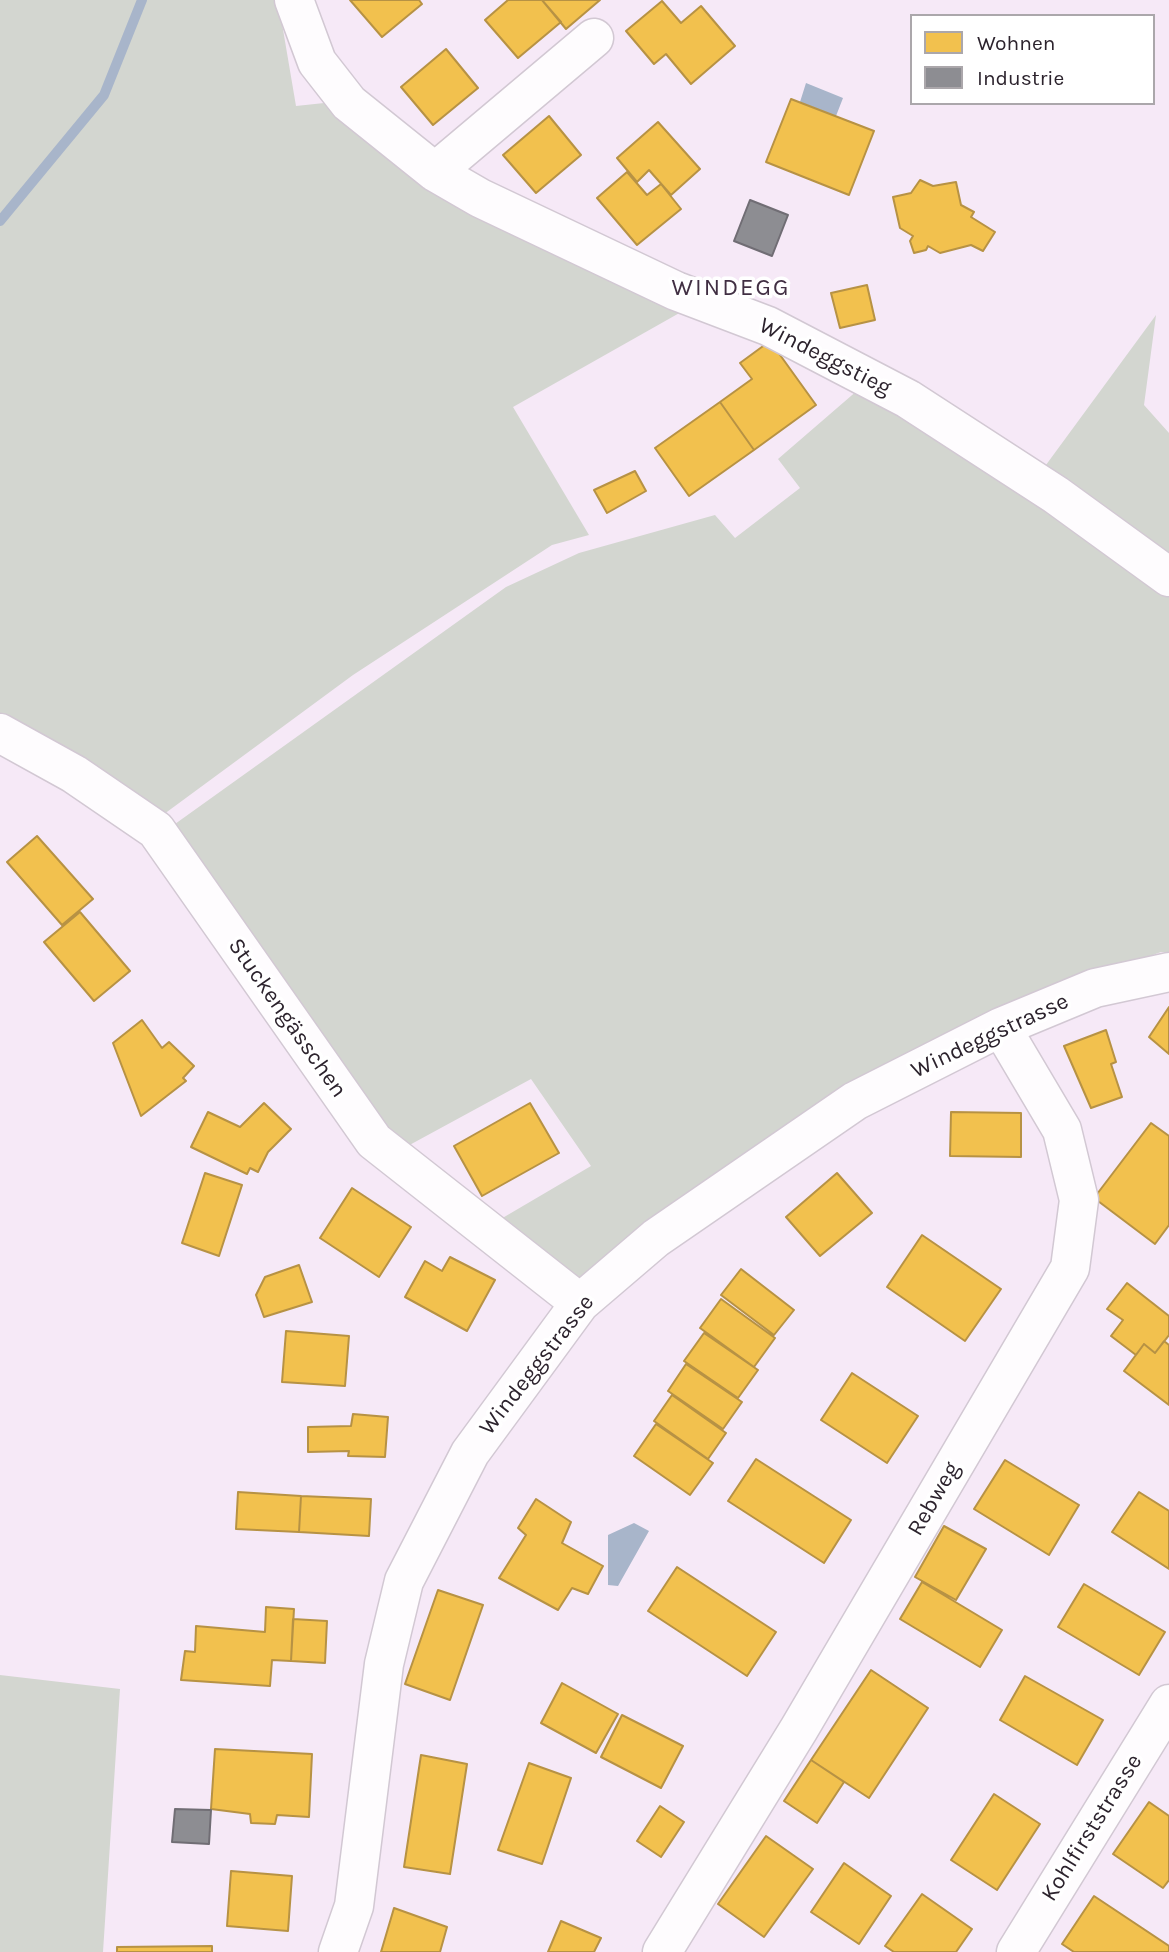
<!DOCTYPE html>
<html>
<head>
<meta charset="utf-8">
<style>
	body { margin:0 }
	#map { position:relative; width:1169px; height:1952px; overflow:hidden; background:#f6e9f7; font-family:Karla,sans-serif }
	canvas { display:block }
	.legend { position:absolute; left:910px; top:14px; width:245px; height:91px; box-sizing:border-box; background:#fff; border:2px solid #aba7ab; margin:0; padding:9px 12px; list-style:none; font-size:21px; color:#2c232d }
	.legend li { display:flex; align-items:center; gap:14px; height:35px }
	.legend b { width:35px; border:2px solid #aba7ab }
</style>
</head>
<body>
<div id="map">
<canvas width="1169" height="1952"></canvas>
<ul class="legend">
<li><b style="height:19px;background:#f2c14e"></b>Wohnen</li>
<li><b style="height:19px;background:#8d8d92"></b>Industrie</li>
</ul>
</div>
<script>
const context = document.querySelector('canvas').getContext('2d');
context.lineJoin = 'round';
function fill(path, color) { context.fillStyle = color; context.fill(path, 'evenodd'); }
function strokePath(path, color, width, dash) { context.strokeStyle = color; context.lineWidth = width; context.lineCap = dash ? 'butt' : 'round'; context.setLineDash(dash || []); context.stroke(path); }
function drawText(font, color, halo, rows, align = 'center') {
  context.font = font + ' Karla,sans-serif'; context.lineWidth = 7; context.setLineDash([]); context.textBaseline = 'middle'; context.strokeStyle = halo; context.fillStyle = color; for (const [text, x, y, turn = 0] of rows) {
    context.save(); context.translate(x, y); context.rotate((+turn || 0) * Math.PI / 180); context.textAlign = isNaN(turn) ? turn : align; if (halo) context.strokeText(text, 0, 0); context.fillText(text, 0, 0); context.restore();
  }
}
const green = new Path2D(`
	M0,0h278l18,106 47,-5 347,206 -177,100 76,128 -37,10 -199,130 -197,145 -156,-96z
	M1156,315l-12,90 25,28v519h-8l-165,60 -159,81 -262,188 -81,-58 97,-57 -60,-87 -127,69 -25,-21 -211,-298 338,-242 73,-34 136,-38 20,23 65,-50 -22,-29 88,-76 166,101z
	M0,1675l120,14 -17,263h-103z`);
const water = new Path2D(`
	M806,83l37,15 -7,18 -36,-14z
	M634,1523l15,8 -31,55 -10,-1v-50z`);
const homes = new Path2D(`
	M350,0h69l3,4 -40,33z
	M508,0h34l19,22 -43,36 -33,-38z
	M542,0h58l-34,29z
	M662,1l19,22 20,-17 34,40 -44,38 -25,-30 -12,10 -28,-33z
	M446,49l32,39 -45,37 -32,-38z
	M791,99l83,32 -25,64 -83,-33z
	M549,116l32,39 -45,38 -33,-38z
	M658,122l42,47 -29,26 -22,-25 -12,12 -20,-24z
	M627,172l20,23 14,-11 20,25 -44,36 -40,-47z
	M920,180l13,6 23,-4 5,23 13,7 -3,5 24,15 -12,19 -12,-6 -31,8 -12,-7 -2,4 -12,3 -4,-12 3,-5 -13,-8 -7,-31 18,-4z
	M867,285l8,35 -35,8 -9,-35z
	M770,341l46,64 -62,45 -34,-48 32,-23 -12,-16z
	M720,402l34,48 -65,46 -34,-48z
	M635,471l11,20 -39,22 -13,-23z
	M37,836l56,63 -31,26 -55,-63z
	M80,912l50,59 -36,30 -50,-59z
	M1169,1007v47l-20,-17z
	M142,1020l20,28 7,-6 25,24 -11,12 3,3 -45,35 -28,-73z
	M1106,1030l10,32 -5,2 11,33 -31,11 -27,-62z
	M264,1103l27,26 -23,23 -10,20 -8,-4 -3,6 -56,-27 17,-35 32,15z
	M530,1103l29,50 -77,43 -28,-50z
	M951,1112l70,1v44l-71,-1z
	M1151,1123l18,13v89l-14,19 -61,-46z
	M205,1173l37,12 -23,71 -37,-13z
	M837,1173l35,40 -52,43 -34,-39z
	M352,1188l59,39 -32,50 -59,-39z
	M922,1235l79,54 -36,52 -78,-54z
	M450,1257l45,23 -28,51 -62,-34 20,-36 17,10z
	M299,1265l13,37 -48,15 -8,-22 9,-18z
	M741,1269l53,41 -20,25 -53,-40z
	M1127,1283l42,33v19l-14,18 -11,-9 -8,11 -25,-19 12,-16 -16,-11z
	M721,1299l54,39 -21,29 -54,-39z
	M286,1331l63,5 -4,50 -63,-4z
	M704,1333l54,37 -20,28 -54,-37z
	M1164,1341l5,4v60l-45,-34 20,-27 11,9z
	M686,1364l56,38 -19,27 -55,-38z
	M852,1373l66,43 -31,47 -66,-43z
	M672,1395l54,38 -18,26 -54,-38z
	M353,1414l35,3 -3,40 -37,-1 1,-5 -41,1v-25l43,-1z
	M656,1424l57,39 -23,32 -56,-39z
	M756,1459l95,61 -27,43 -96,-62z
	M1005,1460l74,45 -30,50 -75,-46z
	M238,1492l63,4 -2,36 -63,-3z
	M1139,1492l30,19v58l-57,-37z
	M301,1496l70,3 -2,37 -70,-4z
	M536,1499l35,23 -9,21 41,23 -15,28 -16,-6 -14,22 -59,-32 27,-43 -8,-7z
	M944,1526l42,23 -30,51 -41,-23z
	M677,1567l99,65 -29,44 -99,-65z
	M922,1582l80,48 -22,37 -80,-48z
	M1084,1584l81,48 -26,43 -81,-48z
	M438,1590l45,15 -33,95 -45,-16z
	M266,1607l28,2 -3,52 -19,-1 -2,26 -89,-6 4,-29 10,1 1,-26 69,6z
	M293,1619l34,2 -2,42 -34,-2z
	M871,1670l57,38 -59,90 -58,-38z
	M1025,1676l78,44 -26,45 -77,-45z
	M562,1683l56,31 -22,39 -55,-30z
	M622,1715l61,31 -22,42 -60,-31z
	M215,1749l97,5 -3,63 -32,-2 -2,9 -24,-1 -1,-9 -39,-5z
	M421,1755l46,9 -17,110 -46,-7z
	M811,1760l33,22 -27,41 -33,-22z
	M529,1763l42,15 -29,86 -44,-14z
	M994,1794l46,30 -43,66 -46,-30z
	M1149,1802l20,14v64l-6,8 -50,-34z
	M660,1806l24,16 -23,35 -24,-16z
	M766,1836l47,33 -49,68 -46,-33z
	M844,1863l47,33 -32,48 -48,-32z
	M231,1871l61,5 -4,55 -61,-5z
	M922,1894l50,35 -16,23h-62l-9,-6z
	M1094,1896l75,50v6h-95l-12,-8z
	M394,1908l53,19 -7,25h-59z
	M561,1921l40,17 -7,14h-46z
	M212,1946v6h-95v-5z`);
const industry = new Path2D(`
	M750,200l38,15 -16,41 -38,-15z
	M175,1809l36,1 -2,34 -37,-2z`);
const stream = new Path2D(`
	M0,221l104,-126 38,-95`);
const minor = new Path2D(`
	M294,0l23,62 32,41 86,69 45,26 196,93 92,35 140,73 148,96 113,82
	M435,172l159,-134
	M0,733l74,41 82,56 218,311 206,162
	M338,1952l16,-46 30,-242 20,-83 66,-128 110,-150 76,-65 199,-137 146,-74 94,-39 74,-16
	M662,1952l137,-223 271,-461 9,-68 -17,-70 -61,-103
	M1016,1952l153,-248`);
const streetNames = [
	["Windeggstieg",825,357,27],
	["Stuckengässchen",287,1018,55],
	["Windeggstrasse",990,1036,-25],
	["Windeggstrasse",537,1365,-52],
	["Rebweg",934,1499,-60],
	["Kohlfirststrasse",1092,1828,-58]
];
const neighbourhoodNames = [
	["WINDEGG",731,288]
];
fill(green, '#d3d6d0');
fill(water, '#a8b5ca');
fill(homes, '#f2c14e');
strokePath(homes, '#b79244', 2);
fill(industry, '#8d8d92');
strokePath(industry, '#706d74', 2);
strokePath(stream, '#a8b5ca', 10);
strokePath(minor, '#d2c8d3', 41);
strokePath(minor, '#fefcfe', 38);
drawText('23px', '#2c232d', '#fff', streetNames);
context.letterSpacing = '2px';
drawText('24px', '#412f43', '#fff', neighbourhoodNames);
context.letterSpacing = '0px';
</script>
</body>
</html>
